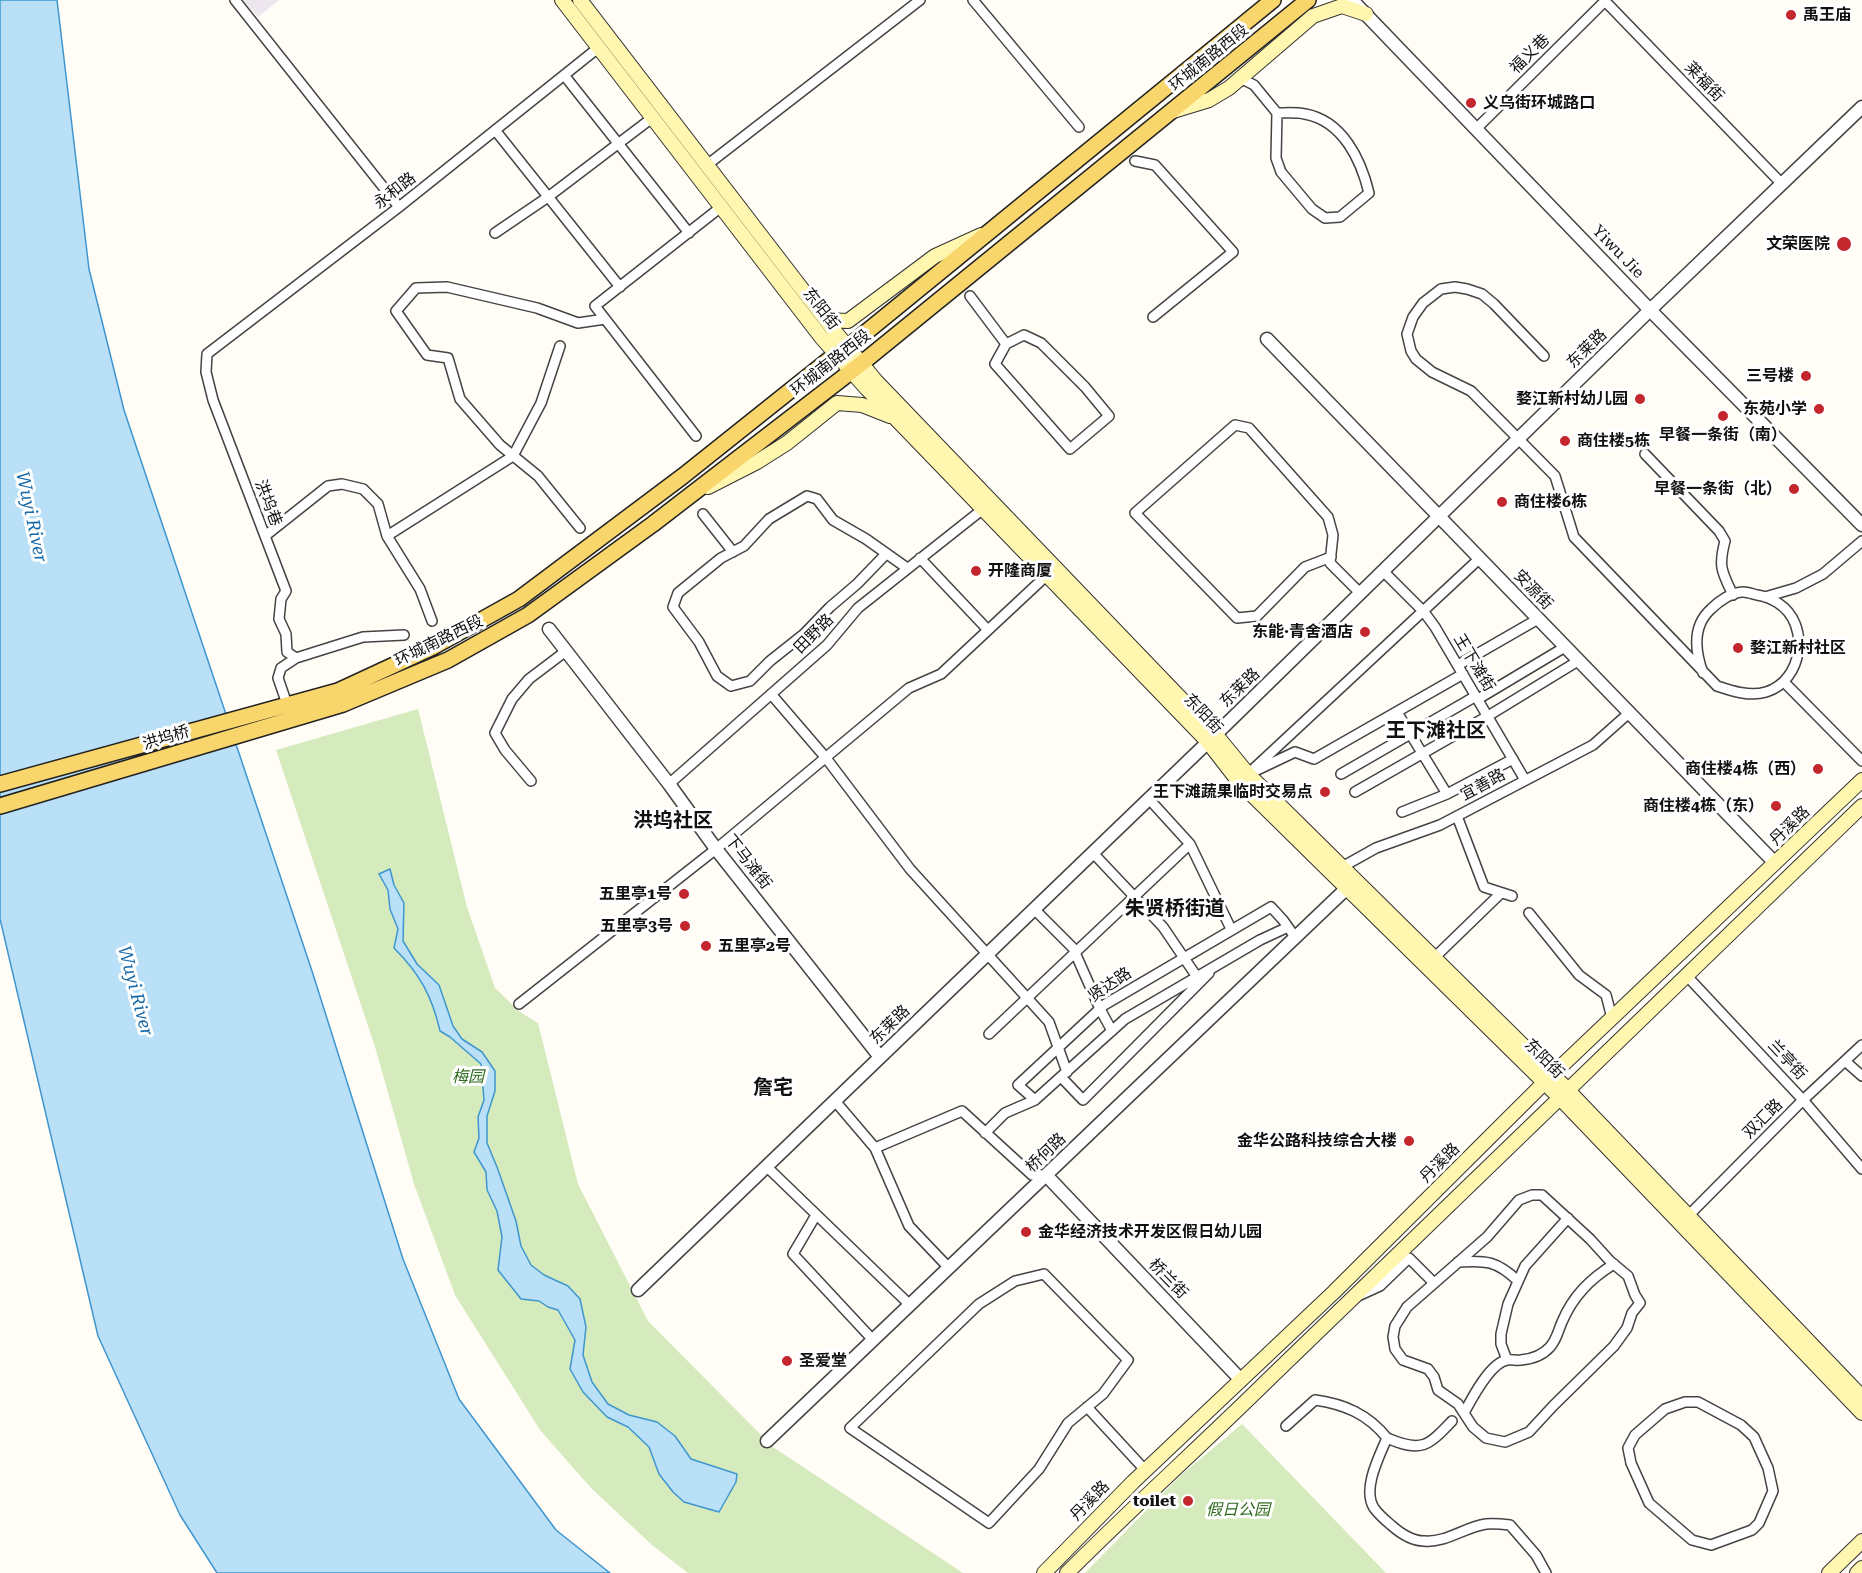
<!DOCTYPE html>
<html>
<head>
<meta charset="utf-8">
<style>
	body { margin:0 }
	canvas { display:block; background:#fffdf5 }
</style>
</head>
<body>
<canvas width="1862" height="1573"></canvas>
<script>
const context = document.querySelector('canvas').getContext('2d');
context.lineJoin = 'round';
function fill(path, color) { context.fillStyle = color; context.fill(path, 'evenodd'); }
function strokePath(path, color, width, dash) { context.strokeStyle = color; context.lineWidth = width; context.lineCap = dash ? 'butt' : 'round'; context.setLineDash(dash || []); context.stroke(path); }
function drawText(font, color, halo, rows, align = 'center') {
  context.font = font + ' "Roboto Serif","Noto Sans SC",serif'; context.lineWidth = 6; context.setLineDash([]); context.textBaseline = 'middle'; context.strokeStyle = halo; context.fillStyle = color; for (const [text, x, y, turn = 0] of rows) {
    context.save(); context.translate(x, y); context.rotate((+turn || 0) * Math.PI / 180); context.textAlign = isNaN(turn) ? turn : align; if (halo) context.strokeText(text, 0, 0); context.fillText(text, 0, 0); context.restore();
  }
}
const industrial = new Path2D(`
	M243,0h36l-21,17z`);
const green = new Path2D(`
	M418,709l49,198 28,81 25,24 18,11 40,161 70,137 125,126 190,126h-275l-36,-28 -61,-57 -51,-58 -85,-135 -41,-111 -39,-137 -99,-297z
	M1242,1424l144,149h-301l95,-97z`);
const water = new Path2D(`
	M0,0h57l32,269 35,141 188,561 91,288 56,140 97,131 54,43h-393l-37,-58 -82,-179 -98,-417z
	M390,869l4,16 10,18 -1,38 14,23 22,21 14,41 9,13 20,13 13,19v20l-8,25v27l10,24 19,54 5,25 10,19 13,10 24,11 12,13 6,28 -3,28 9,27 16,22 21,11 28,7 18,14 16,23 46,15 -1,8 -17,30 -35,-10 -11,-10 -14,-18 -10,-27 -21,-20 -21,-10 -24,-25 -13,-23 5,-29 -17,-30 -10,-3 -9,-6 -18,-2 -23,-29 4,-33 -5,-26 -10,-21 -1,-18 -12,-20 5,-14 -1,-21 6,-17 -3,-36 -31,-27 -10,-6c-8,-35 -20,-57 -46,-83l4,-19 -8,-20 -2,-19 -9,-16z`);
const minor = new Path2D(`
	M235,0l164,207
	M973,0l106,127
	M1604,0l178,184
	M564,75l125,158
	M1238,82l6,-2 10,5 23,28 -1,45 5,14 31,37 13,9 15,-1 29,-24c-8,-33 -26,-72 -64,-79 -10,-2 -19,-1 -28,-1
	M1476,129l129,-128
	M495,130l125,157
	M1135,161l20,4 78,87 -80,65
	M707,165l213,-165
	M495,233l53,-36 104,-79
	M970,296l36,48 -11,20 75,85 39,-33 -24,-29 -44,-44 -17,-8 -18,9
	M1544,356l-50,-52 -12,-10 -15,-5 -12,-2 -14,2 -18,14 -10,14 -6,17 4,17 5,8 16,13 39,19 84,85 19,61 143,149c15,5 33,11 49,6 37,-11 45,-68 12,-89 -6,-4 -14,-7 -21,-8 -4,-1 -10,-3 -14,-3 -11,0 -24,9 -32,17 -19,17 -16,42 -8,64
	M696,436l-101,-130 126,-99
	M1645,454l74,77 6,10c-7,26 -3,31 8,54
	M703,514l30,38
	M580,528l-42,-52 -38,-31 -40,-46 -12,-41 -21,-3 -31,-44 20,-23 31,-1 90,21 41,15 27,-4
	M265,536l63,-50 14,-2 21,5 15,15 9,32 33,53 12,32
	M387,536l126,-80 28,-53 19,-57
	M886,554l-29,30 -27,23 -26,27 -34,27 -20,20 -19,5 -14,-10 -18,-34 -26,-35 5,-14 43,-35 23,-12 25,-27 38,-23 10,3 16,21 33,19 41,29
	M1331,557l-26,10 -48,49 -20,2 -102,-105 100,-88 14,3 79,89 5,18 -3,28 30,30
	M920,558l68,72
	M1383,571l41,41 11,15 90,153
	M1765,597l31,-9 27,-14 39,-33
	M296,658l-9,-6 -1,-18 -7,-15 2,-20 5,-8 -73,-191 -7,-28 1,-18 192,-147 199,-159
	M1458,665l80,-46
	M1784,682l78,79
	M771,694l55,64 84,111 139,153 18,50
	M1478,699l87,-52
	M287,704l-9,-26 3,-10 15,-10 67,-21 41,-2
	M1397,712l50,82
	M1255,771l40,-19 19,7 149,-85
	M1248,774l231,-215
	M1341,774l135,-78
	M531,781l-26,-31 -10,-17 17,-34 17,-20 37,-28
	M669,784l158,-139 31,-37 125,-99
	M1355,792l133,-76 90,-55
	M1149,799l41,45 41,85
	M1402,812l45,-18 66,-35
	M1457,816l27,71 28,9
	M1093,853l70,74 34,50
	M1342,867l34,-19 64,-23 153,-80 36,-32
	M1034,909l39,39 27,61 12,22
	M1529,913l50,62 27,20 6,23
	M1434,958l67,-65
	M1686,975l117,125 59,69
	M519,1004l197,-155 193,-161 32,-14 106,-99
	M989,1034l201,-190
	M1845,1061l17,15
	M1061,1077l22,23 126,-127
	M1035,1100l90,-81 135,-79 28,-13
	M835,1101l40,47 34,78 40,42
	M985,1133l20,-20 30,-13 -17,-15 86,-80 167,-98 12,13 12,17
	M875,1148l87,-37 70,64h14
	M766,1166l144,139
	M1532,1195h10l48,44 20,22 18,15 7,19 5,8 -8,10 -5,15 -13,18 -61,60 -24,26 -24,10 -19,-4 -13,-11 -15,-23 -20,-14 -4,-13 -6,-8 -25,-9 -8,-11 -2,-12 2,-11 12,-19 80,-70 32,-37z
	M816,1215l-23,39 80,86
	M1688,1216l115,-116 59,-55
	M1458,1262c28,-2 39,-1 60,19
	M1044,1274l84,86 -25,34 -35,29 -29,46 -50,54 -139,-95 129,-124 36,-23z
	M1358,1296l22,-10 29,-28 25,25
	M1507,1360l-6,-16v-10l7,-30 17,-38 43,-48
	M1685,1402h13l43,23 13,12 14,31 5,23 -14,32 -7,7 -41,15 -19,-5 -43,-37 -18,-40 -3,-15 7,-13 30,-26z
	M1087,1407l58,63
	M1464,1413c8,-15 26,-50 43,-53 5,-1 10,1 14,0 11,-1 22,-5 29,-13 7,-8 8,-16 12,-25 11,-26 28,-43 52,-58
	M1286,1426l29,-26c29,4 53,14 72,38 -8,19 -25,51 -13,70 5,7 11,12 17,17 9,8 20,16 33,16 22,2 41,-14 62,-17 8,-1 16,0 24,1l26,30 10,18
	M1387,1438c35,15 41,8 65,-17`);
const tertiary = new Path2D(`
	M1352,0l298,310 212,215
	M1267,339l508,524
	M549,629l120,155 47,65 164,208
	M1046,1175l195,205
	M638,1290l570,-548 442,-432 212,-203
	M767,1441l580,-553`);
const secondary = new Path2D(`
	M562,0l259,337 46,52 341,353 31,40 316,311 307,320
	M580,0l252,328 44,53 340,354 32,39 315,311 299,312
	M1173,111l36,-11 20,-12 84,-72 29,-10 24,8
	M826,320l22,1 87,-65 46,-21
	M708,487l49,-25 30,-19 50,-40 25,2 28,11
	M1044,1573l89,-91 201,-190 218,-217 310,-295
	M1067,1573c67,-67 137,-130 204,-196 196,-191 393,-381 591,-571
	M1829,1573l33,-32
	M1857,1573l5,-5`);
const primary = new Path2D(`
	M0,784l338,-93 95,-44 86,-48 164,-123 153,-122 12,-7 425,-347
	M0,806l343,-102 105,-44 80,-45 125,-91 209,-161 446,-363`);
const markers = [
	[1791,15,6,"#c4262e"],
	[1471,103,6,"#c4262e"],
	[1844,244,8,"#c4262e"],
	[1806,376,6,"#c4262e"],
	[1640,399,6,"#c4262e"],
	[1819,409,6,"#c4262e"],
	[1723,416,6,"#c4262e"],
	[1565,441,6,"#c4262e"],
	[1794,489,6,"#c4262e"],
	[1502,502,6,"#c4262e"],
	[976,571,6,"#c4262e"],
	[1365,632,6,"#c4262e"],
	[1738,648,6,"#c4262e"],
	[1818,769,6,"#c4262e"],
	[1325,792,6,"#c4262e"],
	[1776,806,6,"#c4262e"],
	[684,894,6,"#c4262e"],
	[685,926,6,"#c4262e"],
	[706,946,6,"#c4262e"],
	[1409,1141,6,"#c4262e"],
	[1026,1232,6,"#c4262e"],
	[787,1361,6,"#c4262e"],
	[1188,1501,6,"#c4262e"]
];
const poiNames = [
	["禹王庙",1803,15,"left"],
	["义乌街环城路口",1483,103,"left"],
	["文荣医院",1830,244],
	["三号楼",1794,376],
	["婺江新村幼儿园",1628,399],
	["东苑小学",1807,409],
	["早餐一条街（南）",1723,435,"center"],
	["商住楼5栋",1577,441,"left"],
	["早餐一条街（北）",1782,489],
	["商住楼6栋",1514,502,"left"],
	["开隆商厦",988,571,"left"],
	["东能·青舍酒店",1353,632],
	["婺江新村社区",1750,648,"left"],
	["商住楼4栋（西）",1806,769],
	["王下滩蔬果临时交易点",1313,792],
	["商住楼4栋（东）",1764,806],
	["五里亭1号",672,894],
	["五里亭3号",673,926],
	["五里亭2号",718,946,"left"],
	["金华公路科技综合大楼",1397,1141],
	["金华经济技术开发区假日幼儿园",1038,1232,"left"],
	["圣爱堂",799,1361,"left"],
	["toilet",1176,1501]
];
const streetNames = [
	["福义巷",1530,54,-45],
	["环城南路西段",1209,58,-39],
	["莱福街",1704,82,46],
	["永和路",395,191,-38],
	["Yiwu Jie",1618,252,46],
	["东阳街",821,309,52],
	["东莱路",1587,349,-44],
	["环城南路西段",831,363,-38],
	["洪坞巷",268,503,69],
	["安源街",1533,590,46],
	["田野路",814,634,-45],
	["环城南路西段",439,641,-26],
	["王下滩街",1474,663,59],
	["东莱路",1240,688,-44],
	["东阳街",1203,714,47],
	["洪坞桥",166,738,-17],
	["宜善路",1483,785,-28],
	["丹溪路",1790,826,-44],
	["下马滩街",748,862,52],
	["贤达路",1110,985,-34],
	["东莱路",890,1025,-44],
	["东阳街",1544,1059,45],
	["兰亭街",1787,1060,47],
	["双汇路",1763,1119,-45],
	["桥何路",1046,1153,-44],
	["丹溪路",1440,1163,-45],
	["桥兰街",1168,1279,46],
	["丹溪路",1090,1501,-46]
];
const parkNames = [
	["梅园",468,1077],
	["假日公园",1238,1510]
];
const waterNames = [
	["Wuyi River",31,517,78],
	["Wuyi River",135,991,75]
];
const quarterNames = [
	["王下滩社区",1436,731],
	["洪坞社区",673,821],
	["朱贤桥街道",1175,909],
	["詹宅",773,1088]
];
fill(industrial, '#eee6ef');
fill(green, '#d5ebbd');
fill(water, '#b9e0f7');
strokePath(water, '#3f96cf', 1.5);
strokePath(minor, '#444', 12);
strokePath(tertiary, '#444', 15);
strokePath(secondary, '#333', 16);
strokePath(primary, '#222', 18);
strokePath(minor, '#fff', 9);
strokePath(tertiary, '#fff', 12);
strokePath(secondary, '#fff6b0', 14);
strokePath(primary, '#f9d66b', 15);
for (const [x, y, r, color] of markers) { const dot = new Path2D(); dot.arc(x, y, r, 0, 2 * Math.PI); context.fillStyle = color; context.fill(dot); strokePath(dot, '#fff', 2); }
drawText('bold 16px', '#111', '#fff', poiNames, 'right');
drawText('16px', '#111', '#fff', streetNames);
drawText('italic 16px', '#2f6b1f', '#fff', parkNames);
drawText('italic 18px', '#1768a6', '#fff', waterNames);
drawText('bold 20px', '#111', '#fff', quarterNames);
</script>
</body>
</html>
